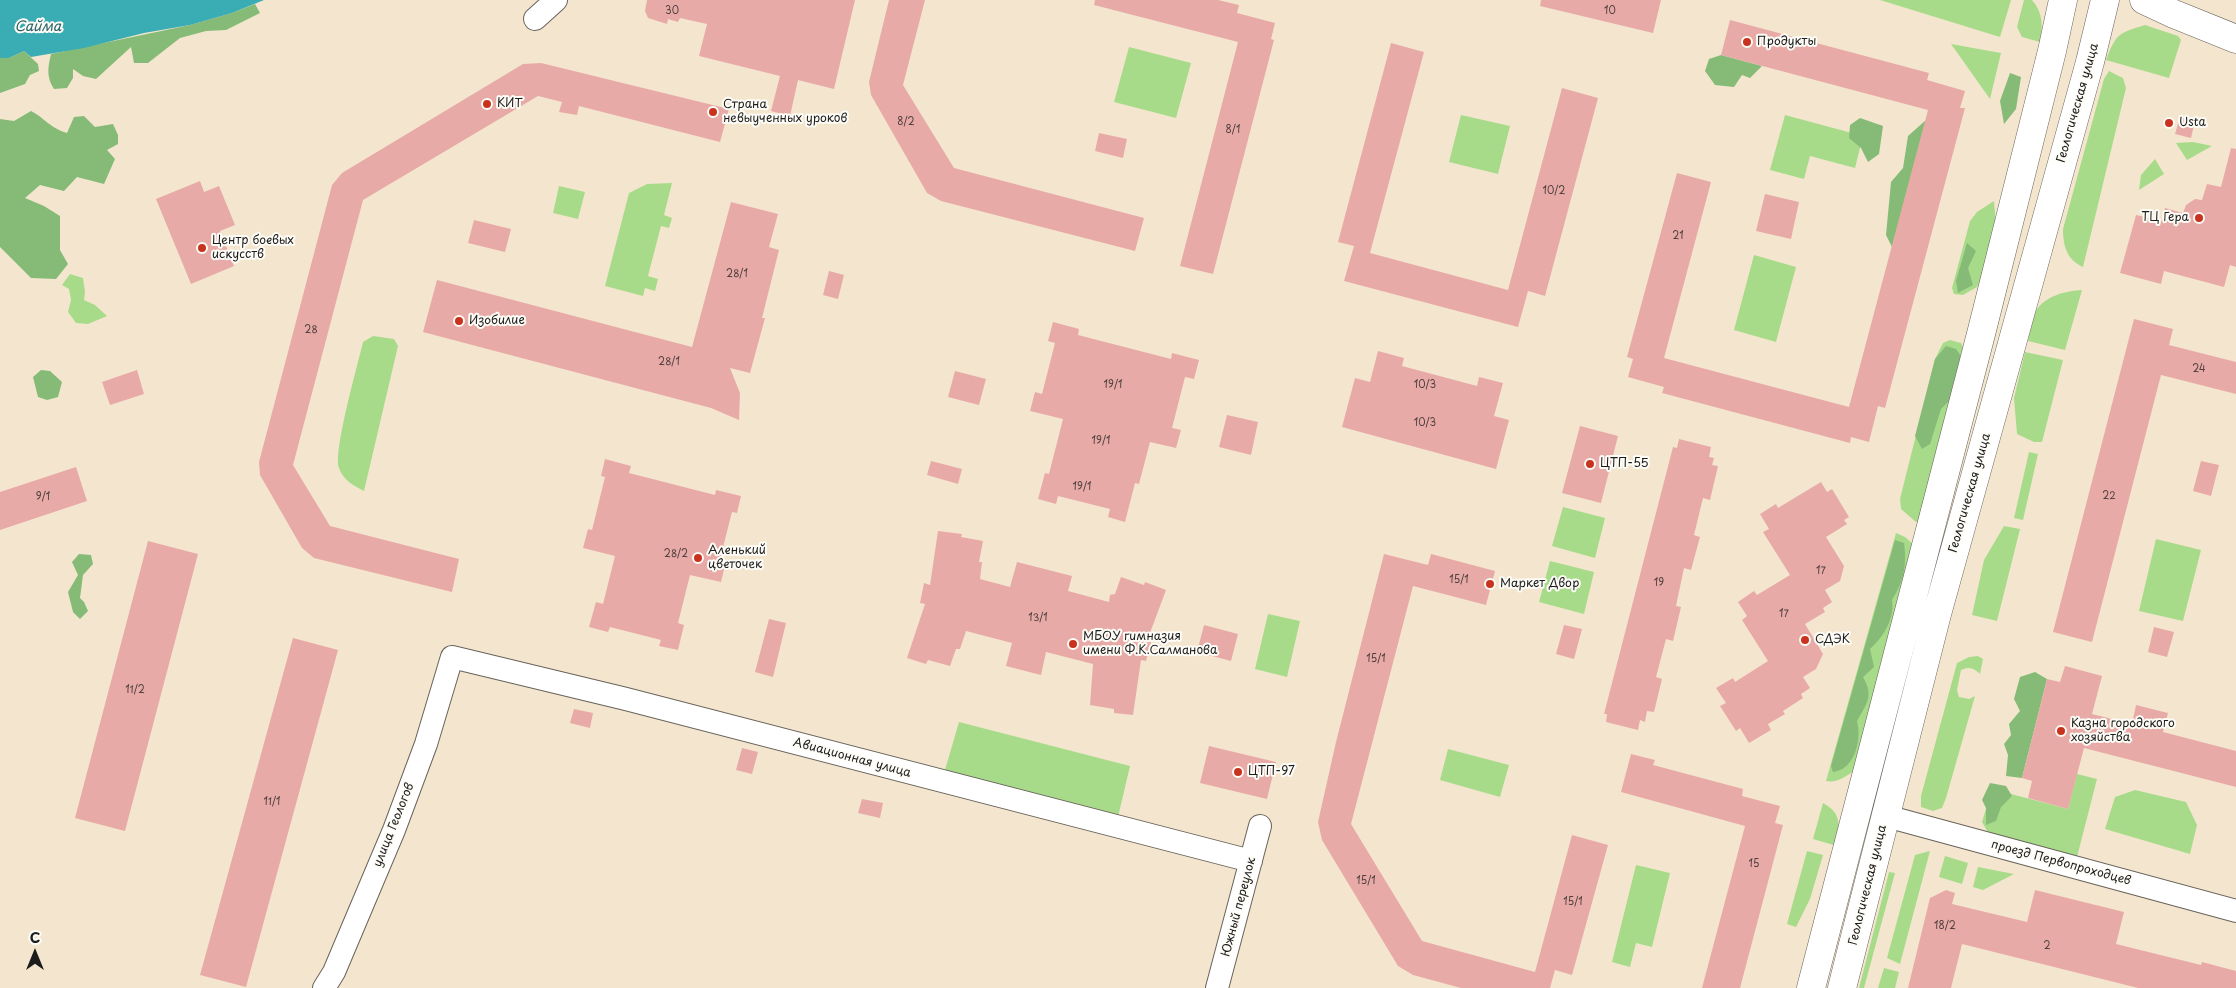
<!DOCTYPE html>
<html>
<head>
<meta charset="utf-8">
<style>
	body { margin:0 }
	#map { position:relative; width:2236px; height:988px; overflow:hidden; background:#f4e6ce; font-family:"Playpen Sans",sans-serif }
	canvas { display:block }
	.north { position:absolute; left:10px; top:928px; width:50px; height:50px; -webkit-text-stroke:4px #fdfcf7; paint-order:stroke; rotate:0deg; font-size:14px; font-weight:700; line-height:20px; text-align:center; color:#1c1c1c }
	.north::after { content:''; display:block; margin:auto; width:18px; height:22px; background:#1c1c1c; clip-path:polygon(50% 0,100% 100%,50% 72%,0 100%) }
</style>
</head>
<body>
<div id="map">
<canvas width="2236" height="988"></canvas>
<div class="north">С</div>
</div>
<script>
const context = document.querySelector('canvas').getContext('2d');
context.lineJoin = 'round';
function fill(path, color) { context.fillStyle = color; context.fill(path, 'evenodd'); }
function strokePath(path, color, width, dash) { context.strokeStyle = color; context.lineWidth = width; context.lineCap = dash ? 'butt' : 'round'; context.setLineDash(dash || []); context.stroke(path); }
function drawText(font, color, halo, rows, align = 'center') {
  context.font = font + ' "Playpen Sans",sans-serif'; context.lineWidth = 4; context.setLineDash([]); context.textBaseline = 'middle'; context.strokeStyle = halo; context.fillStyle = color; for (const [text, x, y, turn = 0] of rows) {
    context.save(); context.translate(x, y); context.rotate((+turn || 0) * Math.PI / 180); context.textAlign = isNaN(turn) ? turn : align; if (halo) context.strokeText(text, 0, 0); context.fillText(text, 0, 0); context.restore();
  }
}
const green = new Path2D(`
	M1880,0h131l-11,37z
	M2024,0h8c11,12 11,27 8,42l-18,-5 -5,-10z
	M2145,25l33,11 3,4 -12,38 -63,-18c10,-26 12,-27 39,-35z
	M1951,44l50,9 -11,46z
	M1129,47l62,16 -15,55 -62,-16z
	M2109,71l14,7 3,10 -43,179c-16,-7 -20,-21 -20,-38l41,-150z
	M1461,115l49,11 -12,48 -49,-12z
	M1785,115l78,21 -8,32 -45,-12 -6,23 -34,-9z
	M2193,142l19,4 -25,14 -11,-17z
	M2155,159l9,15 -25,16 2,-15z
	M672,183l-8,32 8,3 -3,10 -8,-2 -13,50 10,3 -3,12 -10,-3 -2,8 -38,-10 24,-93 18,-9z
	M559,186l26,6 -7,27 -25,-6z
	M1994,201l2,25 -15,53 -4,8 -14,8 -9,-1 -2,-6 18,-67 7,-9z
	M1754,255l42,12 -20,75 -42,-12z
	M70,274l13,4 2,14 -1,8 11,5 12,11 -19,8 -12,-1 -8,-11 3,-12 -2,-11 -7,-4z
	M2082,290l-17,60 -37,-9c2,-9 3,-20 6,-27 9,-18 31,-23 48,-24z
	M373,336l21,3 4,7 -34,145c-10,-5 -21,-11 -25,-23 -6,-17 19,-104 24,-126z
	M1950,340l11,3 3,6 -42,170 -6,3 -15,-13 -1,-10 35,-140 8,-16z
	M2025,352l38,8 -21,82h-8l-17,-8 -3,-36z
	M2029,452l9,2 -15,66 -9,-2z
	M1563,507l42,11 -10,40 -43,-12z
	M2004,526l16,3 -23,92 -25,-6 12,-55z
	M1896,533l9,4 8,7 -59,227c-9,6 -17,12 -28,10z
	M2156,539l45,11 -18,71 -44,-10z
	M1550,561l44,11 -10,42 -45,-12z
	M1268,614l32,7 -13,56 -32,-8z
	M1978,656l5,3 -3,15c-6,-6 -11,-8 -19,-4l-4,20 2,7 10,2 6,-3 -29,102 -4,10 -9,3 -12,-4v-11l36,-133 12,-6z
	M959,722l171,44 -12,51 -173,-47z
	M1448,749l61,16 -9,32 -60,-17z
	M2077,774l20,5 -20,78 -88,-23 -7,-12 10,-33 76,20z
	M2135,790l51,12 11,23 -7,29 -85,-25 10,-32z
	M1823,803c20,11 16,23 14,43l-24,-7z
	M1807,851l16,4 -13,44 -14,28 -9,-3z
	M1930,851l-30,113 -13,-6 28,-103z
	M1945,856l23,7 -6,21 -23,-7z
	M1636,865l34,8 -18,74 -16,-4 -6,24 -18,-5z
	M1978,867l36,7 -31,16 -10,-3z
	M1889,872l6,1 -31,115h-5z
	M1884,968l15,4 -4,16h-17z`);
const forest = new Path2D(`
	M255,4l5,9 -34,17 -20,1 -26,7 -32,25h-14l-3,-16 -35,32 -13,-3 -10,-7v9l-6,10 -13,1c-8,-12 -6,-22 -3,-35l139,-29 42,-12z
	M24,51l14,13 1,7 -9,4 -5,9 -25,9v-35h9z
	M1721,55l41,11 -12,12 -8,-3 -8,12 -19,-2 -10,-14 4,-12z
	M2010,73l11,4 -5,32 -12,15 -4,-23z
	M31,111c15,8 19,17 36,22l7,-16 10,-1 11,11 18,-3 5,11v9l-11,6 8,9 -11,25 -27,-7 -13,14 -24,-6 -15,13 19,8 16,10v34l8,14 -12,15 -25,-1 -31,-31v-128l14,2z
	M1860,118l23,8 -4,28 -11,8 -7,-14 -12,-10 1,-13z
	M1926,120l-34,127 -6,-12 5,-53 12,-14 5,-32z
	M1967,243l9,8 -8,17 5,17 -15,8 -2,-12z
	M1946,346l10,3 7,10 -5,23 -9,19 -8,8 -11,35 -8,5 -7,-13 20,-77z
	M41,370l9,1 12,11 -4,15 -11,3 -9,-3 -5,-20z
	M1895,540l9,3c3,22 0,38 -12,57 3,19 -9,37 -22,49l4,18 -11,10c11,19 4,26 -6,44 4,14 0,37 -12,46 -3,3 -8,4 -12,5l-2,-6z
	M79,554l12,1 2,9 -10,11 -3,23 4,4 4,9 -8,8 -7,-7 -5,-20 10,-17 -6,-13z
	M2035,672l12,7 -25,99 -16,-2 2,-21 -4,-11 7,-9 -2,-11 11,-13 -6,-12 6,-22z
	M1990,783l16,3 6,10 -11,11 -5,14 -10,4v-17l-4,-8z`);
const water = new Path2D(`
	M0,0h264l-32,13 -42,12 -46,8 -60,15 -53,9 -7,-6 -15,7h-9z`);
const building = new Path2D(`
	M647,0h208l-21,89 -36,-9 -8,36 -19,-5 9,-35 -81,-20 8,-32 -27,-6 -2,4 -10,-3 -1,5 -19,-6 -3,-7z
	M889,0h36l-22,85 51,83 190,50 -9,33 -194,-50 -14,-8 -56,-98 -2,-13z
	M1095,0h123l21,5 -2,8 38,10 -4,16 3,1 -61,234 -33,-8 58,-224 -144,-37z
	M1541,0h120l-8,33 -113,-27z
	M1730,20l199,53 -2,7 38,11 -5,17h5l-80,300 -7,-2 -9,36 -18,-5 -1,6 -188,-50 2,-6 -36,-10 5,-18 -6,-2 50,-184 34,9 -47,176 185,49 79,-297 -207,-55z
	M1391,43l33,9 -54,201 138,37 54,-202 36,10 -53,198 -17,-5 -10,36 -174,-46 10,-35 -16,-4z
	M541,63l188,46 -9,33 -141,-36 -2,9 -18,-3 3,-10 -24,-6 -175,104 -70,265 37,61 129,33 -7,33 -138,-34 -12,-10 -42,-73 -1,-13 73,-277 10,-12 181,-109z
	M2180,117l15,4 -4,17 -16,-4z
	M1099,133l28,6 -4,19 -28,-7z
	M2231,148l5,1v118l-6,-2 -6,22 -60,-16 -3,13 -41,-11 16,-58 26,6 3,-13 18,5 3,-8 9,-6 7,1 5,-16 14,3z
	M200,181l4,11 15,-6 16,39 -15,6 14,35 -43,18 -35,-85z
	M1765,194l34,8 -8,37 -35,-8z
	M731,202l47,12 -9,33 10,3 -17,68h3l-15,55 -20,-5 10,25 -1,27 -28,-12 -288,-76 14,-52 255,67z
	M474,220l37,9 -6,23 -37,-9z
	M829,271l15,4 -6,24 -15,-4z
	M2134,319l39,10 -4,16 67,17v32l-75,-19 -69,267 -39,-10z
	M1053,322l26,7 -1,6 93,24 1,-6 27,7 -5,19 -9,-2 -13,51 9,2 -5,18 -26,-6 -11,42 -4,-1 -10,39 -17,-5 2,-8 -52,-13 -2,8 -18,-5 7,-26 4,1 14,-55 -33,-8 5,-19 7,2 13,-51 -7,-2z
	M1378,351l26,7 -2,8 75,20 2,-9 24,6 -9,33 15,4 -13,49 -154,-42 13,-49 15,4z
	M137,370l7,24 -34,11 -8,-23z
	M955,371l31,8 -7,26 -31,-8z
	M1227,415l31,7 -7,33 -32,-8z
	M1580,426l38,10 -17,67 -39,-10z
	M1679,439l32,8 -2,10 5,1 -2,7 6,1 -8,34 -7,-2 -9,37 6,2 -9,33 -7,-2 -8,38 5,1 -8,34 -7,-2 -10,38 6,2 -8,33 -7,-1 -2,11 -5,-2 -2,10 -32,-8 1,-8h-3l69,-267 4,1z
	M605,459l26,7 -2,7 86,22 1,-5 25,6 -4,17 -5,-1 -13,51 6,2 -4,17 -31,-7 -12,48 6,2 -6,25 -19,-4 2,-6 -51,-13 -2,5 -19,-5 7,-25 7,2 12,-48 -32,-8 5,-19 4,1 13,-53 -4,-1z
	M931,461l31,8 -4,15 -31,-9z
	M2201,461l18,4 -8,31 -18,-5z
	M76,467l11,34 -87,29v-38z
	M1821,482l6,10 5,-3 17,28 -5,3 3,4 -21,13 18,29 -4,15 -15,9 7,12 -9,6 2,4 -20,12 18,30 -7,15 -13,8 7,11 -9,6 2,4 -20,13 2,3 -17,10 3,6 -22,13 -9,-15 -4,3 -16,-25 6,-3 -10,-15 17,-10 2,4 33,-21 -26,-41 5,-4 -9,-14 16,-11 3,4 33,-20 -27,-43 6,-3 -9,-15 16,-10 2,4z
	M938,531l24,3 -1,3 22,4 -4,21h3l-2,17 30,8 7,-25 55,14 -4,15 41,11 1,-7 5,-1 6,-17 23,8 1,-3 21,8 -19,51 4,1 -5,19 -5,-1 -8,55 -19,-2v-4l-24,-4 3,-41 -47,-12 -5,23 -35,-9 6,-23 -46,-12 -6,18h-4l-6,17 -22,-6 -2,4 -19,-6 18,-54 -5,-1 4,-20 6,2z
	M148,541l50,13 -73,277 -50,-13z
	M1384,554l44,11 3,-11 64,17 -9,34 -73,-19 -62,238 71,117 113,31 37,-137 36,10 -36,130 -17,-5 -5,18h-89l-48,-13 -15,-9 -76,-126 -4,-18 18,-80z
	M769,619l17,4 -13,54 -18,-5z
	M1204,625l34,9 -7,27 -34,-9z
	M1564,625l18,4 -8,30 -18,-5z
	M2154,627l20,5 -7,25 -19,-5z
	M293,638l45,12 -92,337 -46,-12z
	M2065,666l37,10 -10,38 40,10 4,-19 32,8 -5,19 73,19v36l-152,-39 -16,61 -40,-11 4,-17 -10,-3 25,-99 13,3z
	M574,709l19,4 -3,15 -20,-5z
	M1209,746l67,16 -9,37 -67,-16z
	M742,748l16,4 -6,22 -16,-4z
	M1631,754l24,6 -2,5 90,24 -1,7 38,10 -5,17 8,2 -43,163h-38l43,-162 -124,-34z
	M862,799l21,4 -3,15 -22,-5z
	M1946,890l9,3 -3,11 75,18 8,-32 89,22 -8,32 85,21 1,-3 34,9v17h-98l-176,-44 -11,44h-43l22,-90z`);
const minor = new Path2D(`
	M535,19l21,-19
	M1886,816l350,95
	M324,988l10,-16 60,-142 32,-86 26,-87 174,42 625,162
	M1217,988l43,-162`);
const major = new Path2D(`
	M2144,0l30,14 62,25
	M1811,988l170,-654 71,-283 11,-51
	M1842,988l95,-374 153,-552 15,-62`);
const markers = [
	[1747,42,5,"#c8321e"],
	[487,104,5,"#c8321e"],
	[713,112,5,"#c8321e"],
	[2169,123,5,"#c8321e"],
	[2199,218,5,"#c8321e"],
	[202,248,5,"#c8321e"],
	[459,321,5,"#c8321e"],
	[1590,464,5,"#c8321e"],
	[698,558,5,"#c8321e"],
	[1490,584,5,"#c8321e"],
	[1805,640,5,"#c8321e"],
	[1073,644,5,"#c8321e"],
	[2061,731,5,"#c8321e"],
	[1238,772,5,"#c8321e"]
];
const numberNames = [
	["30",672,11],
	["10",1610,11],
	["8/2",906,122],
	["8/1",1233,130],
	["10/2",1554,191],
	["21",1678,236],
	["28/1",737,274],
	["28",311,330],
	["28/1",669,362],
	["24",2199,369],
	["19/1",1113,385],
	["10/3",1425,385],
	["10/3",1425,423],
	["19/1",1101,441],
	["19/1",1082,487],
	["22",2109,496],
	["9/1",43,497],
	["28/2",676,554],
	["17",1821,571],
	["15/1",1459,580],
	["19",1659,583],
	["17",1784,614],
	["13/1",1038,618],
	["15/1",1376,659],
	["11/2",135,690],
	["11/1",272,802],
	["15",1754,864],
	["15/1",1366,881],
	["15/1",1573,902],
	["18/2",1945,926],
	["2",2047,946]
];
const poiNames = [
	["Продукты",1757,42],
	["КИТ",497,104],
	["Страна",723,105],
	["невыученных уроков",723,119],
	["Usta",2179,123],
	["ТЦ Гера",2189,218,"right"],
	["Центр боевых",212,241],
	["искусств",212,255],
	["Изобилие",469,321],
	["ЦТП-55",1600,464],
	["Аленький",708,551],
	["цветочек",708,565],
	["Маркет Двор",1500,584],
	["МБОУ гимназия",1083,637],
	["имени Ф.К.Салманова",1083,651],
	["СДЭК",1815,640],
	["Казна городского",2071,724],
	["хозяйства",2071,738],
	["ЦТП-97",1248,772]
];
const streetNames = [
	["Геологическая улица",2078,103,-74],
	["Геологическая улица",1970,493,-74],
	["Авиационная улица",852,758,15],
	["улица Геологов",394,825,-68],
	["проезд Первопроходцев",2061,863,15],
	["Геологическая улица",1868,885,-76],
	["Южный переулок",1239,907,-75]
];
const waterNames = [
	["Сайма",38,27]
];
fill(green, '#a7db8a');
fill(forest, '#85bb76');
fill(water, '#3aacb4');
fill(building, '#e8aaa7');
strokePath(minor, '#68635a', 24);
strokePath(major, '#68635a', 29);
strokePath(minor, '#fff', 22);
strokePath(major, '#fff', 28);
for (const [x, y, r, color] of markers) { const dot = new Path2D(); dot.arc(x, y, r, 0, 2 * Math.PI); context.fillStyle = color; context.fill(dot); strokePath(dot, '#fdfcf7', 2); }
drawText('10px', '#4f403f', null, numberNames);
drawText('12px', '#1c1c1c', '#fdfcf7', poiNames, 'left');
drawText('12px', '#1c1c1c', '#fdfcf7', streetNames);
drawText('italic 14px', '#2b6468', '#fdfcf7', waterNames);
</script>
</body>
</html>
